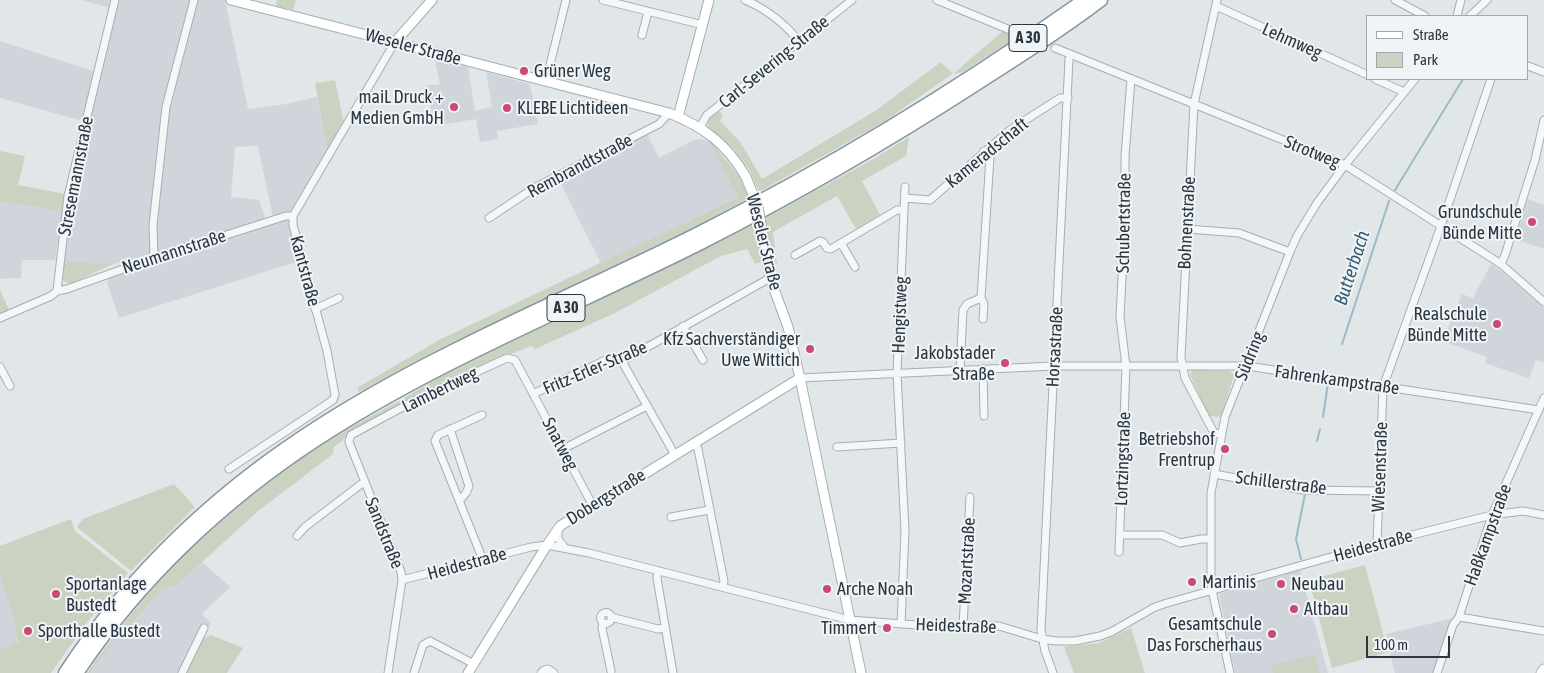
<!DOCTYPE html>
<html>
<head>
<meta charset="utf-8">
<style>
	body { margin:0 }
	#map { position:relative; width:1544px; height:673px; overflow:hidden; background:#e1e6e9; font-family:"Asap Condensed",sans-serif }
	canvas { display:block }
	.legend { position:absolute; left:1366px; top:15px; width:162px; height:65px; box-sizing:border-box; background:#f1f4f7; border:1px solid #a1a8ae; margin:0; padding:6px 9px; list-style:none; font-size:15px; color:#2a3641 }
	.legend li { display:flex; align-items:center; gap:10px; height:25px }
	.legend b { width:25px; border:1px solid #a1a8ae }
	.scale { position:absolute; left:1366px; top:636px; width:84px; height:22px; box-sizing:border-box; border:2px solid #2a3641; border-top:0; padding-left:6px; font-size:15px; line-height:18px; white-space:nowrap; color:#2a3641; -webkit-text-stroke:4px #f1f4f7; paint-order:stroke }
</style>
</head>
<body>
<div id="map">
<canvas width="1544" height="673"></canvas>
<ul class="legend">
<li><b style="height:6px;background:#fff"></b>Straße</li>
<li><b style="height:14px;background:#cad3c2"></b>Park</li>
</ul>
<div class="scale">100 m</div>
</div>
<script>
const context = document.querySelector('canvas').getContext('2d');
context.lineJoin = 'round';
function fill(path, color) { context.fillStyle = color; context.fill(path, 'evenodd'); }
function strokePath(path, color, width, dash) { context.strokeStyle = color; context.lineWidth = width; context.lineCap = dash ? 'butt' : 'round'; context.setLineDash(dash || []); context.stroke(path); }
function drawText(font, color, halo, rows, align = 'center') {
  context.font = font + ' "Asap Condensed",sans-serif'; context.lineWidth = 4; context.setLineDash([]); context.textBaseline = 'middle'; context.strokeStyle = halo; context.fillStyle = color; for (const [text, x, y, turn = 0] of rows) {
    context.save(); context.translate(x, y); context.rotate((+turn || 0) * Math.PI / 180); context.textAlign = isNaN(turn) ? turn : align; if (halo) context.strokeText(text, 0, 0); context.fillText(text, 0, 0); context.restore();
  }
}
const built = new Path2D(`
	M81,0h144l23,109 38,-5 31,-7 10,53 -36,61 -3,12 11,38 -180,57 -12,-35 3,-6 38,-17 -4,-4 -31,8 -50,-3 20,-140 -83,-23v-57l96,31 14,-64zM258,146l15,72 -7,2 -7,-20 -28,-3 4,-50z
	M435,59l33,8 7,44 17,-4 -6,-35 44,12 8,40 -41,7 1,8 -18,3 -4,-23 -42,7 -7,-41h13z
	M646,132l13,26 35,-18 7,-1 8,3 30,54 -138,67 -43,-85z
	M1528,199l16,6v44l-29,-10z
	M0,202l62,9 -7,49h-33l-1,18 -21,1z
	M1491,264l9,6 44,38v55l-8,-3 -7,18 -44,-15 2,-6 -44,-16 19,-47 11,4z
	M202,562l28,25 -28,27 9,9 -25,50h-96l26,-35 12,-10 33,-38 17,-6z
	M1300,570l28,103h-93l-16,-79z
	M0,577l17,44 -4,1 6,21 -19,7z
	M1454,618l-19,55h-40l-9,-39z`);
const green = new Path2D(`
	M277,0h19l-3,10 -17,-4z
	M1015,30l5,5 -57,37 -11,2 -67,47 -126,71 -10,-23 -14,-19 -27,-23c-2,-7 5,-11 10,-16l5,3 -3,7 21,22 21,36 113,-68 66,-49 12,12 50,-43 7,2z
	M335,80l9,43 -17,27 -12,-67z
	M909,137l-3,19 -44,25 18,34 -24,14 -19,-33 -64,36 4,32 -6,2 -6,-48 107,-58z
	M709,142l3,1 27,33 10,22 -62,33 -245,116 -83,45 -2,-4 82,-48 299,-143z
	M0,151l25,5 -7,29 47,9 -3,17 -62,-9z
	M755,222l7,40 -7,2 -8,-15 -26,7 -108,58 -78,35 -4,-3 -25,10 -158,80 -14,11 -1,7 -75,57 -80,73 -17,6 -33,38 -12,10 -26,35h-3c57,-81 121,-150 202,-208 35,-24 73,-44 110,-64 19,-11 38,-23 57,-33 99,-50 201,-93 299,-146z
	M63,261l50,3 -41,19h-6l-3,-4z
	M0,290l9,20 -9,4z
	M1192,370l38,1 4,4 -13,42 -12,-1 -19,-41z
	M174,484l21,23 -64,64 -54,-44 6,-8z
	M71,519l4,12 53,42 -43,52 -34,48h-51v-23l19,-8 -6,-20 3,-1 -16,-44v-31z
	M1365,565l23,87 -56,16 -23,-88z
	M1131,628l14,45h-71l-10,-26 35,-4z
	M211,635l32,13 -16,25h-41l17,-34z
	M1315,654l5,19h-47l-2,-7z`);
const stream = new Path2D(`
	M1395,190l68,-111
	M1342,344l47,-143
	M1323,417l5,-34
	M1317,441l3,-12
	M1301,559l-5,-20 9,-45`);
const street = new Path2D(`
	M603,0l100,25
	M745,0c22,9 39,23 54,41
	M937,0l73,30
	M1217,0l-23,104 -13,253 4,21 29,55 7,1
	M1395,0l30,16
	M1216,6l152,69
	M1457,16l4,-16
	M1470,16l17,-16
	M642,35l6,-23
	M1055,48l290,117 156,99 43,38
	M1528,66l16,6
	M1375,79l29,13
	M546,81l20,-81
	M700,127l7,-12 145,-115
	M905,198l25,2 80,-70 50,-32h8
	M489,218l45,-30 125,-64 10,-11
	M1187,229l52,4 51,19
	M841,243l14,24
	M795,255l25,-14 3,1 4,6 4,1 66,-39h7
	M154,258l-1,-33 13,-118 28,-107
	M1501,264l4,-9 30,-95 9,-40
	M57,291l10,-2 87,-31 132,-42h7
	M981,298l3,6 -1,15
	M315,309l24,-11
	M0,318l51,-22 6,-5 11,-95 47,-196
	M683,326l20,34
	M623,358l1,7 51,90
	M0,367l10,19
	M983,369l1,47
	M960,370l3,-60 4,-6 14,-6 9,-141 -6,-6
	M800,378l254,-12h193l292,44
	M533,394l79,-37 16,1 142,-80
	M482,415l-44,20 -3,6 48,119
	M450,429l19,57 -3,7 -6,7
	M695,443l3,6 26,132 -1,6
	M837,447l64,-4
	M563,449l84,-43
	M229,469l104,-69 2,-5 -8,-44 -34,-126v-9l102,-174
	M1214,474l89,16 76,1
	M671,517l38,-7
	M558,529v10l7,9
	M1120,535h42l18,8 21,-4h10
	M297,536l8,-9 59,-45
	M1377,544l6,-157 58,-161 50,-147
	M1119,552l7,-186 -6,-49 5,-98v-63l6,-77
	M658,571l-1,7 16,95
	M402,580l129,-33 16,-2 42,8 261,67 66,5 83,1 43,13 14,2h19l25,-5 11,-4 44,-25 12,-4 217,-61 108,-27 31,-4 21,4
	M600.5 618a5.5 5.5 0 1 1 11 0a5.5 5.5 0 1 1-11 0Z
	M611,617l47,12 7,-1
	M1459,617l85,14
	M603,623l-1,5 9,43
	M901,624l4,-93 -8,-158 8,-186
	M963,626l7,-129
	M182,673l22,-45
	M388,673l14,-93 -1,-8 -52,-130 2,-7 63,-34 93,-43 8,2 78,146
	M414,673l9,-28 7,-4 44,23
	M541,673l3,-3 4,-1 6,4
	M1053,673l-8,-22 -4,-21 28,-571 2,-4
	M1230,673l-18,-83 -1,-13v-84l14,-76 65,-165 7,-16 20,-33 28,-38 70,-86
	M1437,673l16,-48 6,-8 33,-102 52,-117`);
const secondary = new Path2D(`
	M231,0l438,113c35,14 58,31 77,64
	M395,42l37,-42
	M678,117l31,-117
	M763,235l7,43 18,49 12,51 61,295
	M468,673l79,-128 13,-19 240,-148
	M1541,673l3,-4`);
const highway = new Path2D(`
	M65,673c58,-88 134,-164 220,-224 127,-89 274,-146 412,-215 135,-68 264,-147 387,-234
	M77,673c62,-93 146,-172 239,-233 121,-79 258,-133 387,-198 92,-47 182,-99 269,-155 44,-28 88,-56 129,-87`);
const secondaryBridge = new Path2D(`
	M746,177l12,30 5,28`);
const markers = [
	[524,71,5,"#cb4a74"],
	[454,107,5,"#cb4a74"],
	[507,108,5,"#cb4a74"],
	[1532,222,5,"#cb4a74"],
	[1497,324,5,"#cb4a74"],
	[810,349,5,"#cb4a74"],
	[1005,363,5,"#cb4a74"],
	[1225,449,5,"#cb4a74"],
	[1192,582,5,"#cb4a74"],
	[1281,584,5,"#cb4a74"],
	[827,589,5,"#cb4a74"],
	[56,594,5,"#cb4a74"],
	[1294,609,5,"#cb4a74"],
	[887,628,5,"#cb4a74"],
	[28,631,5,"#cb4a74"],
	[1272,634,5,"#cb4a74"]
];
const shields = [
	[1028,38,38],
	[566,308,38]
];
const shieldNames = [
	["A 30",1028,38],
	["A 30",566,308]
];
const streetNames = [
	["Lehmweg",1292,41,24],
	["Weseler Straße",413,47,15],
	["Carl-Severing-Straße",774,62,-39],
	["Strotweg",1312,152,22],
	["Kameradschaft",987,153,-39],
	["Rembrandtstraße",580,166,-28],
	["Stresemannstraße",76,176,-79],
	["Schubertstraße",1124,223,-89],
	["Bohnenstraße",1187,223,-87],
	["Weseler Straße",764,242,76],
	["Neumannstraße",174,252,-18],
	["Kantstraße",305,271,75],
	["Hengistweg",900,315,-88],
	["Horsastraße",1055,347,-87],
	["Südring",1250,356,-68],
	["Fritz-Erler-Straße",595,368,-23],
	["Fahrenkampstraße",1337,380,8],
	["Lambertweg",440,390,-26],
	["Snatweg",560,444,62],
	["Lortzingstraße",1123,459,-88],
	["Wiesenstraße",1380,467,-88],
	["Schillerstraße",1281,483,7],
	["Dobergstraße",606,497,-32],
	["Sandstraße",384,533,68],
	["Haßkampstraße",1488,535,-70],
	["Heidestraße",1373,546,-15],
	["Mozartstraße",967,561,-87],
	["Heidestraße",467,564,-15],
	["Heidestraße",956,626,2]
];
const poiNames = [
	["Grüner Weg",534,71],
	["maiL Druck +",444,97,"right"],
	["Medien GmbH",444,118,"right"],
	["KLEBE Lichtideen",517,108],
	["Grundschule",1522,212,"right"],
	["Bünde Mitte",1522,233,"right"],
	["Realschule",1487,314,"right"],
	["Bünde Mitte",1487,335,"right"],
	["Kfz Sachverständiger",800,339,"right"],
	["Uwe Wittich",800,360,"right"],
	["Jakobstader",995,353,"right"],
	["Straße",995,374,"right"],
	["Betriebshof",1215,439,"right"],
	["Frentrup",1215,460,"right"],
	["Martinis",1202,582],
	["Sportanlage",66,584],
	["Bustedt",66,605],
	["Neubau",1291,584],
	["Arche Noah",837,589],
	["Altbau",1304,609],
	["Gesamtschule",1262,624,"right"],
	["Das Forscherhaus",1262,645,"right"],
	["Timmert",877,628,"right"],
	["Sporthalle Bustedt",38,631]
];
const waterNames = [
	["Butterbach",1352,268,-72]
];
fill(built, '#cfd5db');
fill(green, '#cad3c2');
strokePath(stream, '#9dbac8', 2);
strokePath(street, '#a6aeb3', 9);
strokePath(secondary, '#a6aeb3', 11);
strokePath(highway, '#8996a0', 15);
strokePath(street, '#f4f6f8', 7);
strokePath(secondary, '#fff', 9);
strokePath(highway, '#fff', 12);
strokePath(secondaryBridge, '#a6aeb3', 11, []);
strokePath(secondaryBridge, '#fff', 9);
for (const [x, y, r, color] of markers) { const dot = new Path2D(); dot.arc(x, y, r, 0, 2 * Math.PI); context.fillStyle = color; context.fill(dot); strokePath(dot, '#f1f4f7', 2); }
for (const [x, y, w] of shields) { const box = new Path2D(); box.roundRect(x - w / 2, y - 13.5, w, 27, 4); context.fillStyle = '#f1f4f7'; context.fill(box); strokePath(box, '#2a3641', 1); }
drawText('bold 16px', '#2a3641', null, shieldNames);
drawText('18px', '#2a3641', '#f1f4f7', streetNames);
drawText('18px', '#2a3641', '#f1f4f7', poiNames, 'left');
drawText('italic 19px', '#355c73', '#f1f4f7', waterNames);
</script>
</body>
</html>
